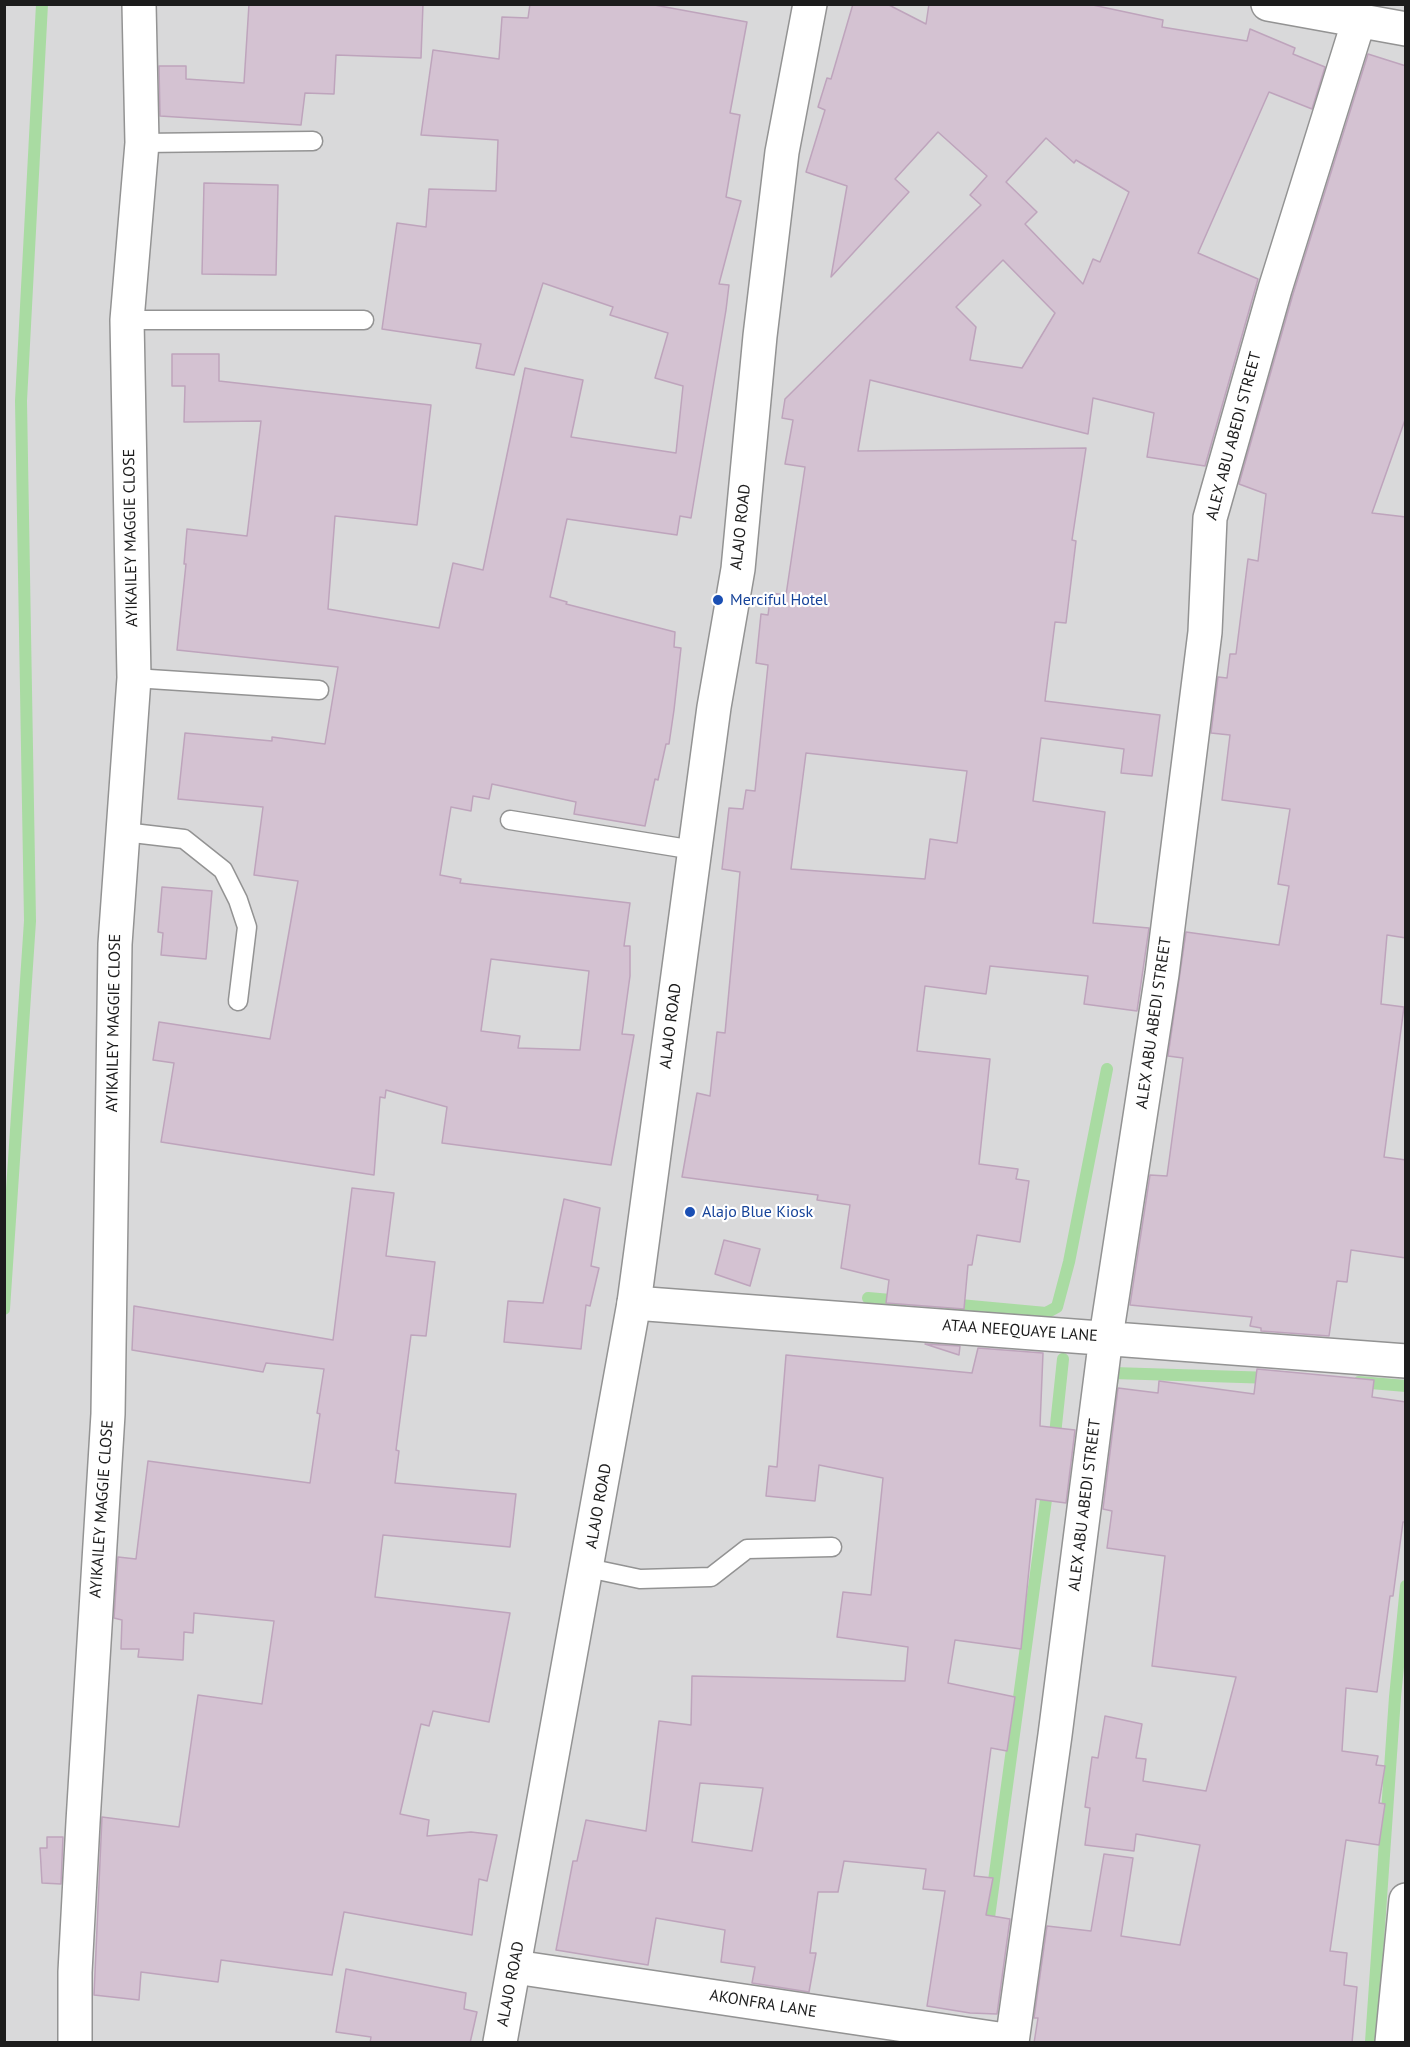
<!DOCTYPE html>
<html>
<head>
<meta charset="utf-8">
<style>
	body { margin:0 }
	#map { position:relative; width:1410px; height:2047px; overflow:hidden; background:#ede1e9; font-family:"PT Sans",sans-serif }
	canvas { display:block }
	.frame { position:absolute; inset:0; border:6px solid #1c1c1c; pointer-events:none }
</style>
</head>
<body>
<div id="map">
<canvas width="1410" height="2047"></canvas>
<div class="frame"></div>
</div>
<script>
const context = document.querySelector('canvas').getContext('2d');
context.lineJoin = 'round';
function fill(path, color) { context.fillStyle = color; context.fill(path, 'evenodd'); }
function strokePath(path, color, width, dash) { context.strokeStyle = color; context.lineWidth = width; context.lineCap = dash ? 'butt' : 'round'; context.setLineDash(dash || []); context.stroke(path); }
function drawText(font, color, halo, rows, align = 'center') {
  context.font = font + ' "PT Sans",sans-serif'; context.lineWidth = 4.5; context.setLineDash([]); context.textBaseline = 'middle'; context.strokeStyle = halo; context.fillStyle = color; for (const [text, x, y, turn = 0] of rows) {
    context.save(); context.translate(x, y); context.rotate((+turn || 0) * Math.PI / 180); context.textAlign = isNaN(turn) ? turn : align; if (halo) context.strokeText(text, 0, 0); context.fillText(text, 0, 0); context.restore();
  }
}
const residential = new Path2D(`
	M5,5h1400v2037h-1400z`);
const stream = new Path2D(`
	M868,1298l34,3
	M949,1304l97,9 11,-6 12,-45 38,-193
	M4,1309l26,-388 -9,-520 21,-397
	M1359,1382l47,4
	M1112,1385l1,-12 160,5
	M1054,1444l9,-85
	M987,1932l61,-447
	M1371,2042l24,-345 11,-111`);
const building = new Path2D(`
	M249,4h174l-2,54 -85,-3 -2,39 -29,-1 -4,32 -141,-9 -1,-50h27v13l58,4z
	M530,4h119l98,18 -17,91 10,2 -14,82 15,4 -22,83 10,1 -3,25 -35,208 -11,-2 -3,19 -110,-16 -17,78 17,5 -1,2 109,28 -1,15 7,1 -7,62 -5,34h-3l-8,36 -3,-1 -10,47 -71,-12 2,-12 -84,-18 -3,15 -16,-3 -2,15 -20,-4 -11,68 21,4 -1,4 170,20 -6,43h6v30l-8,58 12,1 -23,130 -169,-22 5,-36 -61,-17 -1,8 -5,-1 -6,78 -213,-33 13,-79 -21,-3 6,-38 111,17 28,-158 -44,-6 9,-68 -85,-8 7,-66 87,8v-4l53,7 13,-77 -161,-17 9,-86h-2l3,-35 60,7 14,-115 -77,1 1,-36h-13v-32h47v27l212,24 -14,120 -82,-9 -7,93 111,19 14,-65 30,7 42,-202 58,12 -12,57 105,16 7,-67 -28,-8 13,-45 -58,-18 3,-8 -70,-24 -29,92 -38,-7 5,-24 -99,-15 15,-106 29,4 3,-38 67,2 2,-51 -77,-5 12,-85 66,9 3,-42 26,1zM491,959l98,12 -9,79 -62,-2 2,-12 -39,-5z
	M853,4h34l39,20 3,-20h159l75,16 -1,7 85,14 3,-12 45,19 -2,6 32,13 -13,42 -43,-17 -71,161 60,26 -53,187 -58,-9 7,-44 -61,-15 -5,36 -218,-54 -12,71 228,-3 -14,92 4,1 -10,82 -11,-1 -10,79 115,14 -8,61 -31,-3 3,-24 -83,-11 -8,63 72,11 -12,111 56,5 -12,83 -53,-7 4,-28 -98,-10 -4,28 -61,-8 -8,65 73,8 -11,105 39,5 -2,10 13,2 -9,61 -43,-7 -5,30h-4l-4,44 -78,-6 3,-23 -48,-12 9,-63 -33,-5 1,-5 -136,-18 15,-84 13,3 7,-64 8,1 15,-161 -18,-3 7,-61 14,1 3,-19 9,1 13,-126 -12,-2 5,-49 7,1 3,-22 15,2 19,-128 -20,-3 8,-44 -11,-2 3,-19 196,-194 -11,-10 17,-19 -49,-44 -43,47 14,13 -78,85 16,-91 -41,-14 19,-62 -7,-3 9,-29 4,1zM1046,138l28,25 2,-3 53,32 -29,70 -7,-3 -10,25 -58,-60 12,-12 -31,-30zM1003,260l52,53 -33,55 -52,-8 6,-33 -20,-20zM806,753l161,18 -10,72 -27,-4 -5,40 -134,-10z
	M1368,54l38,12v351l-34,96 34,4v421l-19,-3 -6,69 23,3 -20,150 22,3v98l-55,-8 -4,32 -10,-1 -8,55 -68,-5v-3l-11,-2 2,-9 -122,-12 20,-130 17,1 16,-118 -15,-2 18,-124 93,13 10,-59 -11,-2 12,-75 -68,-9 8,-65 -19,-2 7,-56 9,1 3,-24h6l12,-95 10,2 8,-67 -27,-10 54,-190z
	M204,183l74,2 -2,90 -74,-1z
	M162,887l50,4 -6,68 -45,-4 2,-22 -5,-1z
	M352,1188l42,5 -8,63 49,6 -9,74 -15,-1 -15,115 3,1 -4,32 121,11 -6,53 -127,-12 -8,62 135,16 -21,109 -56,-11 -4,15 -8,-2 -21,90 29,6 -2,16 44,-4 26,3 -10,46 -8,-2 -7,56 -128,-23 -12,63 -111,-15 -3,22 -77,-10 -2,28 -45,-5 8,-178 77,10 19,-132 64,9 12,-83 -80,-8 -1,20 -9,-1 -1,28 -45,-3 1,-8h-18l1,-29 -8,-2 4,-61 18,2 12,-98 162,22 10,-69 -3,-1 7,-44 -58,-6 -3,9 -131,-22 2,-44 199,34z
	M564,1199l36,9 -9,58 8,2 -9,38 -4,-1 -5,44 -77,-7 4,-41 35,2z
	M724,1240l36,9 -10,37 -35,-12z
	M925,1344l35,2 -1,9z
	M978,1348l65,5 -3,73 35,4 -9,73 -30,-4 -15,150 -66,-9 -7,43 67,14 -8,54 -16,-3 -17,128 19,2 -7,37 24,4 -13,95 -27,-1 -43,-7 18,-115 -22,-2 3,-20 -82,-8 -6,31h-20l-8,61h6l-7,39 -57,-9 3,-16 -34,-5 4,-32 -69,-12 -8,47 -92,-15 17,-89h4l9,-41 60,11 13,-110 32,4 1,-49 213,5 3,-34 -71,-10 6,-45 28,3 12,-117 -64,-13 -4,36 -49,-5 3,-30 8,1 9,-112 186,18zM700,1783l63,5 -11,63 -60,-9z
	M1257,1369l117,11 -2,17 34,5v120h-3l-10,74h-3l-13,96 -31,-4 -4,63 36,5 -2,9 9,1 -6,37 6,1 -6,41 -33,-5 -16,111 17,2 -3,32 13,2 -5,56h-318l4,-25h-4l13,-92 44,5 13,-77 29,4 -12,78 59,9 20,-100 -64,-11 -2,17 -49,-6 5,-37 -5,-1 7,-50 6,1 7,-42 37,8 -6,34 10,1 -3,22 63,10 30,-114 -84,-11 13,-110 -58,-8 5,-37 -9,-2 15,-121 40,5 1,-12 95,13z
	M47,1837h16l-2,47 -19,-1 -2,-35h7z
	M346,1969l120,24 -2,16 13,3 -7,31h-100l1,-6 -35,-5z`);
const service = new Path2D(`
	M142,143l171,-2
	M127,320h237
	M134,678l185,12
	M510,820l184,30
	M124,832l60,7 39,31 15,30 9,27 -9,74
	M588,1568l52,11 71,-2 36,-28 85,-2`);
const minor = new Path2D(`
	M1268,4l138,25
	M634,1303l772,58
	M515,1967l497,74
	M75,2042v-70l8,-150 25,-408 7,-470 19,-266 -7,-358 15,-177 -3,-139
	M1012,2042l43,-307 51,-398 56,-363 43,-342 5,-114 65,-229 84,-269
	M1392,2042l14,-142`);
const tertiary = new Path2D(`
	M500,2042l134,-739 80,-596 24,-138 22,-233 22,-184 28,-148`);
const markers = [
	[718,600,6,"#1a4fb4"],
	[690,1212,6,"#1a4fb4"]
];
const streetNames = [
	["ALEX ABU ABEDI STREET",1234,436,-75],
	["ALAJO ROAD",741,527,-84],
	["AYIKAILEY MAGGIE CLOSE",131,538,-91],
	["AYIKAILEY MAGGIE CLOSE",114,1023,-89],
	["ALEX ABU ABEDI STREET",1154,1023,-82],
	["ALAJO ROAD",671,1026,-83],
	["ATAA NEEQUAYE LANE",1020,1331,4],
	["ALEX ABU ABEDI STREET",1085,1505,-83],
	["ALAJO ROAD",599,1506,-80],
	["AYIKAILEY MAGGIE CLOSE",102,1509,-86],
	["ALAJO ROAD",511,1984,-79],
	["AKONFRA LANE",763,2004,9]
];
const transitNames = [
	["Merciful Hotel",730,600],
	["Alajo Blue Kiosk",702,1212]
];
fill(residential, '#d9d9da');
strokePath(stream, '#a9dba2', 12);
fill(building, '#d4c2d2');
strokePath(building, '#bea4bc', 1.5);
strokePath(service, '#939393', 21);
strokePath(minor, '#939393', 36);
strokePath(tertiary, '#939393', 36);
strokePath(service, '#fff', 18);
strokePath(minor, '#fff', 33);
strokePath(tertiary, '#fff', 33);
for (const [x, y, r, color] of markers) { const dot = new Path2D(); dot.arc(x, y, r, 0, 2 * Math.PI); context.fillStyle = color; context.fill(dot); strokePath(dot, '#fff', 2); }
drawText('16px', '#1c1c1c', '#fff', streetNames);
drawText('16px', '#164399', '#fff', transitNames, 'left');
</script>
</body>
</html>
